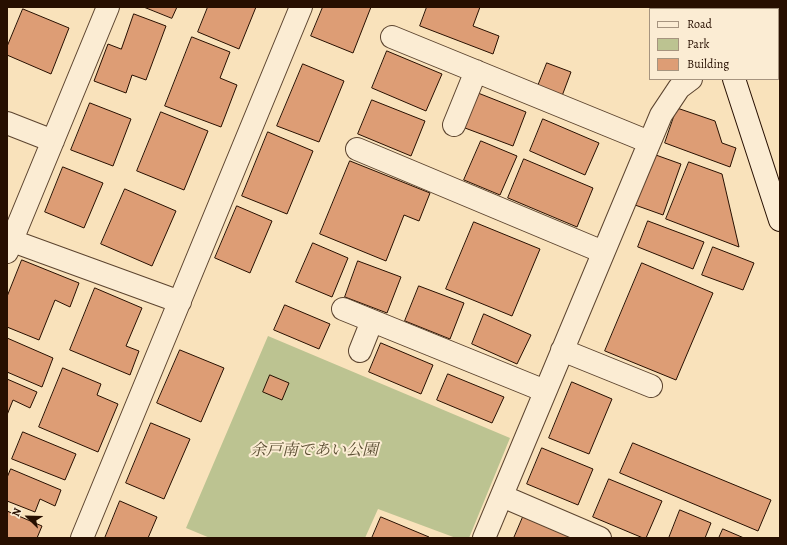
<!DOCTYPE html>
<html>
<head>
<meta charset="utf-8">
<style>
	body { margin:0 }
	#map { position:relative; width:787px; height:545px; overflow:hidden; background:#f9e2bb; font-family:Alegreya,serif }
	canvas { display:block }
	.frame { position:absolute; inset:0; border:8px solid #270f00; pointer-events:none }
	.legend { position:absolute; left:649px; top:8px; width:130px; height:72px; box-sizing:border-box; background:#fbecd3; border:1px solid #a6947f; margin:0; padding:5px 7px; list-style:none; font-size:12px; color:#270f00 }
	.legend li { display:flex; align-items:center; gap:8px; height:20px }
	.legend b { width:20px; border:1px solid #a6947f }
	.north { position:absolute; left:8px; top:497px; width:40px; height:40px; -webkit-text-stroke:3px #fbecd3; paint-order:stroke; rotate:293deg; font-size:11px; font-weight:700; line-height:16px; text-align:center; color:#270f00 }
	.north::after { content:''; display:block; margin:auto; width:14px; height:18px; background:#270f00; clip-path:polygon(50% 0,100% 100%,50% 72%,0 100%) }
</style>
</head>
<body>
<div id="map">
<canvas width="787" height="545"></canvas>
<div class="frame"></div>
<ul class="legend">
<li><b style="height:5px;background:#fbecd3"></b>Road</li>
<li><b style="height:11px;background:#bcc391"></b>Park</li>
<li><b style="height:11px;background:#dd9d75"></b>Building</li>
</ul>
<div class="north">N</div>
</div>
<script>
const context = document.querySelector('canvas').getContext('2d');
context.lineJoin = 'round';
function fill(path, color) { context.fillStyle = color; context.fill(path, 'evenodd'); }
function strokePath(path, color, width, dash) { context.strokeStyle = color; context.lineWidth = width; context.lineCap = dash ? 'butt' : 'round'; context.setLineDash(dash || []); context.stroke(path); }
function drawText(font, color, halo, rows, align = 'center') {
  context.font = font + ' Alegreya,"Noto Serif JP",serif'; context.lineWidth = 4; context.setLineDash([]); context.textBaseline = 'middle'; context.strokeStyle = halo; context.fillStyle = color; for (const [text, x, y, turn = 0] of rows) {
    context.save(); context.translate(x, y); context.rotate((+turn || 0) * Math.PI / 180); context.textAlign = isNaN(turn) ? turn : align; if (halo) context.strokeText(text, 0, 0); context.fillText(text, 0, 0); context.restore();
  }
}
const green = new Path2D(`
	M268,336l242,102 -41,100h-13l-78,-29 -13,29h-155l-24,-10z`);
const building = new Path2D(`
	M144,7h33l-5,11z
	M208,7h48l-17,42 -41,-17z
	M323,7h48l-18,46 -42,-17z
	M427,7h53l-7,19 26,10 -6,18 -73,-28z
	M23,9l46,19 -18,46 -44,-19v-8z
	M134,14l32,12 -20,54 -14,-5 -6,18 -32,-12 14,-37 13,5z
	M192,37l38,15 -10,26 17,7 -16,42 -56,-21z
	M387,51l55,23 -16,37 -54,-23z
	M547,63l24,9 -9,24 -24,-10z
	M303,64l41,17 -25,61 -42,-16z
	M478,93l48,19 -13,34 -48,-18z
	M372,100l53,21 -14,35 -53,-22z
	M90,103l41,16 -18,47 -42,-16z
	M677,108l38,13 7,22 14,5 -6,19 -65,-24z
	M161,112l47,19 -24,59 -47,-19z
	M543,119l56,24 -14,32 -55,-24z
	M268,132l45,19 -26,63 -45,-18z
	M481,141l36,15 -17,39 -36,-15z
	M653,154l28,10 -18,51 -28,-10z
	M524,159l69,29 -16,39 -69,-29z
	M350,161l80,32 -11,28 -15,-6 -18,46 -66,-27z
	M689,162l33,12 17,73 -73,-28z
	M63,167l40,16 -19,45 -39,-16z
	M125,189l51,22 -24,55 -51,-22z
	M237,206l35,15 -22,52 -35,-15z
	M648,221l56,21 -11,27 -55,-22z
	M474,222l66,27 -28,67 -66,-27z
	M313,243l35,15 -16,39 -36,-15z
	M713,247l41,16 -11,27 -41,-15z
	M22,260l57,23 -9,24 -15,-7 -16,40 -32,-13v-30z
	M358,261l43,16 -14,36 -42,-16z
	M642,263l71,30 -37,87 -71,-29z
	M419,286l45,17 -14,36 -45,-18z
	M95,288l47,20 -16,38 13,5 -9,24 -60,-25z
	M285,305l45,19 -11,25 -45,-19z
	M484,314l47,21 -14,29 -45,-20z
	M7,338l46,20 -11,29 -35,-15z
	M381,343l52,22 -12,29 -52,-22z
	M180,350l44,18 -23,54 -44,-19z
	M63,368l38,16 -4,11 21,9 -20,48 -59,-25z
	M448,374l56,23 -12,26 -55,-23z
	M270,375l19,8 -7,17 -19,-8z
	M7,379l30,13 -7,16 -17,-8 -6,15z
	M572,382l40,17 -23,55 -40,-16z
	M151,423l39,16 -26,60 -38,-16z
	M23,432l53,22 -11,26 -53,-21z
	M633,443l138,57 -13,31 -138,-58z
	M542,448l51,21 -15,36 -51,-21z
	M11,469l50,21 -6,16 -15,-7 -5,13 -28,-11v-23z
	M609,479l53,22 -16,37h-3l-50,-21z
	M120,501l37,16 -9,21h-43z
	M680,510l31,13 -6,15h-36z
	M7,511l35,15 -5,12h-30z
	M381,517l48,20 -1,1h-56z
	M523,517l50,21h-59z
	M723,529l21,9h-25z`);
const street = new Path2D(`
	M392,37l257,105
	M7,123l46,18
	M454,125l22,-54
	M357,149l246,103
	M7,239l173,63
	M7,252l101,-245
	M343,309l202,82
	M562,350l89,36
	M360,351l12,-30
	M502,496l98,42
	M82,538l219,-531
	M484,538l177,-423 18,-27 12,-9`);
const secondary = new Path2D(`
	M715,7l1,2
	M734,79l46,141`);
const parkNames = [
	["余戸南であい公園",314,451]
];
fill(green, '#bcc391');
fill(building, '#dd9d75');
strokePath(building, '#270f00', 1);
strokePath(street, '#5c442f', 24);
strokePath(secondary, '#270f00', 24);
strokePath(street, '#fbecd3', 22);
strokePath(secondary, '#fbecd3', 22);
drawText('italic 16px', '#5b4e33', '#fbecd3', parkNames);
</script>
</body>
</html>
